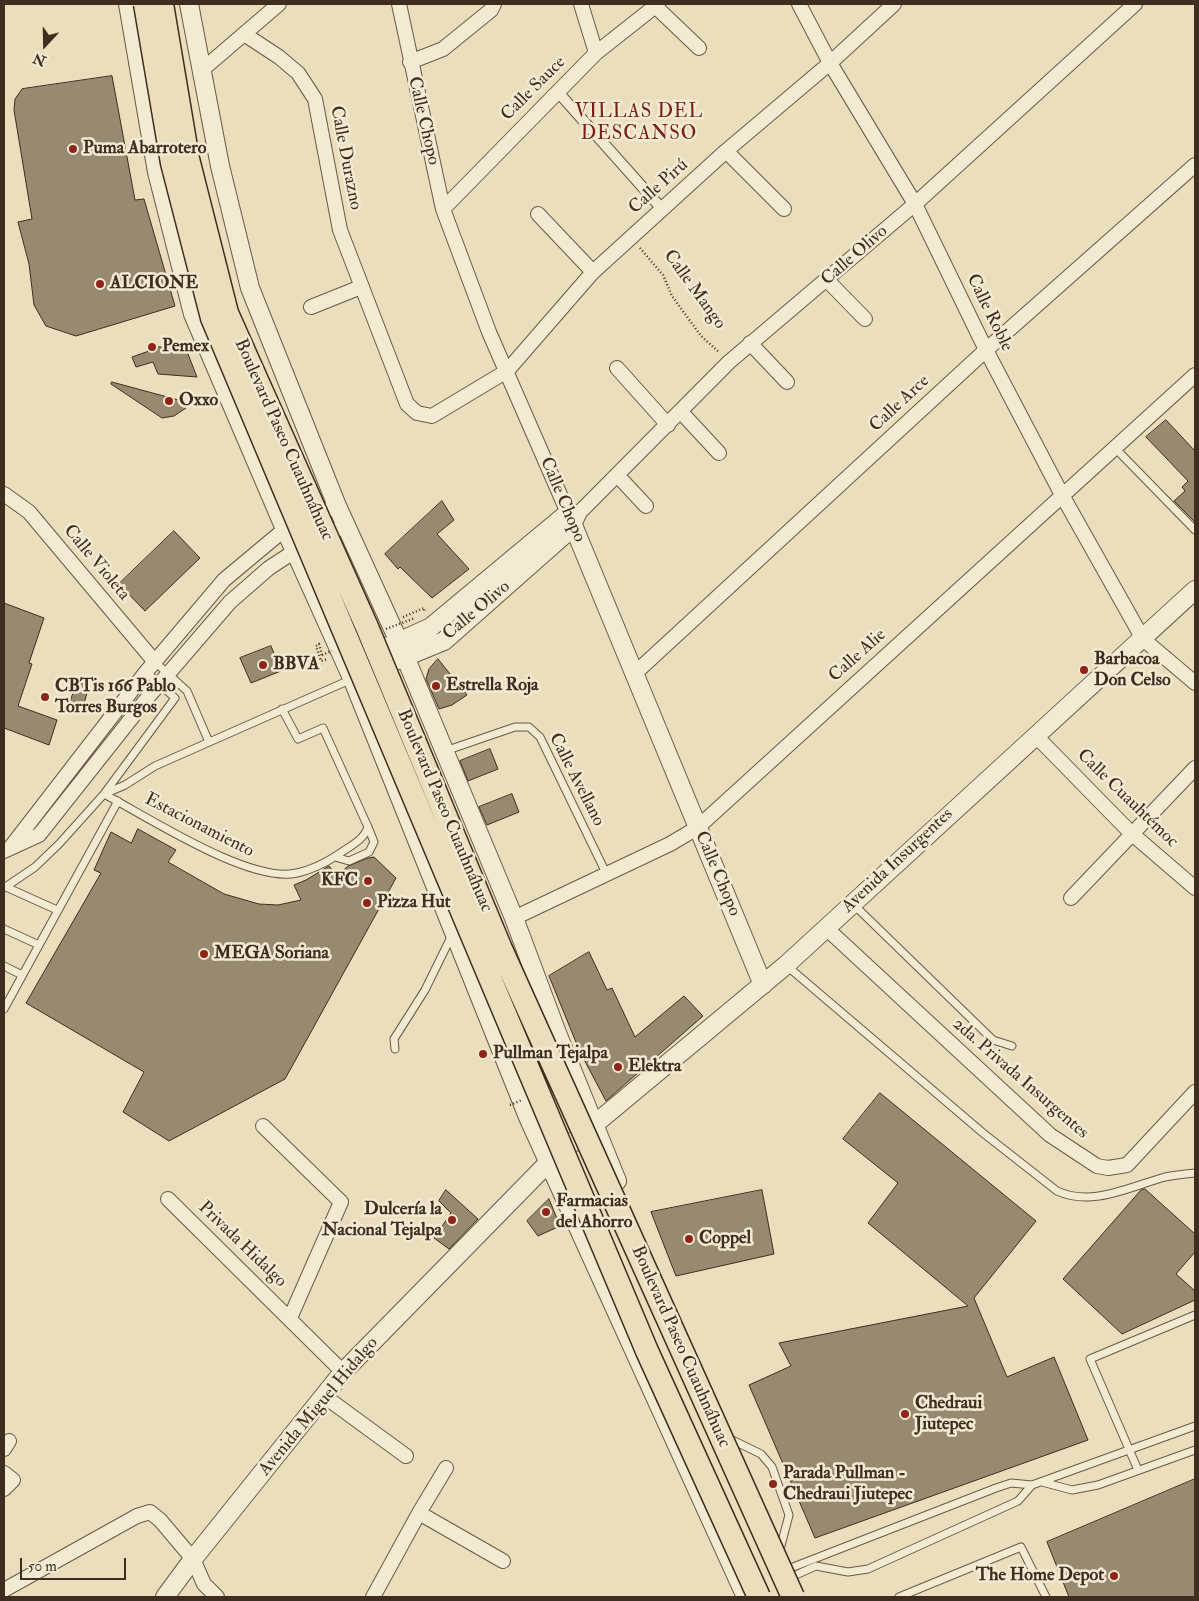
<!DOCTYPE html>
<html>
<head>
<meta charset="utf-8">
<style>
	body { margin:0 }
	#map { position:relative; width:1199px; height:1601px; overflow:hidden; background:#ebdebc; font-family:"IM FELL Double Pica",serif }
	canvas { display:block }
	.frame { position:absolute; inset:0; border:5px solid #3f2d1f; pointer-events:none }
	.north { position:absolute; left:20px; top:20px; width:50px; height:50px; -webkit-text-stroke:4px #f2ead3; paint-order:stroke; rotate:201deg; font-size:14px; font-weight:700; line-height:20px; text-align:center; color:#3f2d1f }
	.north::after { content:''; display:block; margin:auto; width:18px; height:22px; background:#3f2d1f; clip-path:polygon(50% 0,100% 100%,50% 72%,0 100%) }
	.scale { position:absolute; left:20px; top:1558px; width:106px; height:22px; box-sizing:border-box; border:2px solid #3f2d1f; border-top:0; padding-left:6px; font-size:15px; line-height:18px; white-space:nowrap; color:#3f2d1f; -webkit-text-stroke:4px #f2ead3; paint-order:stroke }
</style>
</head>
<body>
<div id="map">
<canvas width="1199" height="1601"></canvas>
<div class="frame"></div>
<div class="north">N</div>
<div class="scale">50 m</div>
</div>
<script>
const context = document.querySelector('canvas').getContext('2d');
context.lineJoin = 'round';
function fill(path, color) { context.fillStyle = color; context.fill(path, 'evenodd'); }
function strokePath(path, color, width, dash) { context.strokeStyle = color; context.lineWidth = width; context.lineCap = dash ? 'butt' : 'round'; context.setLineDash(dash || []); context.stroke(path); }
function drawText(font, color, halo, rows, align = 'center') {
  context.font = font + ' "IM FELL Double Pica",serif'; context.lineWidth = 5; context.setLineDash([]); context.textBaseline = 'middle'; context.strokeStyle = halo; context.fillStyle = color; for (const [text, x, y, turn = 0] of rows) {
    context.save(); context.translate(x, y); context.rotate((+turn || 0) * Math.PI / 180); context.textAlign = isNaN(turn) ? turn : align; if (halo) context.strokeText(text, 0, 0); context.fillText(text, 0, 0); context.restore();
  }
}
const building = new Path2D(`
	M112,76l23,124 9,-1 31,107 -99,30 -30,-10 -12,-21 -5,-41 -11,-42 14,-3 -18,-109 1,-11 7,-10z
	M147,346l39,3 11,28 -39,-3 -5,-12 -17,5 -4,-10 17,-6z
	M112,382l70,19 4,7 -12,8 -12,2 -51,-34z
	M1166,420l29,31v71l-21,-21 11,-10 -3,-4 6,-6 -42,-44z
	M442,501l12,19 -17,14 32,35 -37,29 -32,-31 -2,2 -13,-15z
	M174,531l26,27 -55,53 -26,-27z
	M4,603l40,15 -15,45 3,1 -14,42 39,14 -8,25 -45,-17z
	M271,646l10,25 -30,12 -11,-25z
	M438,659l29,36 -15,10 -13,4 -13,-30 3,-10z
	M77,682l12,4 -6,21 -13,-4z
	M490,749l8,20 -30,12 -8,-20z
	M512,794l7,18 -32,13 -8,-18z
	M138,829l38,21 -8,12 56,32 35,10 19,1 23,-5 -7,-15 12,-5 23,-14 8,10 11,-10 20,-8 6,-1 22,21 -111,201 -116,62 -46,-29 21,-40 -118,-69 75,-130 -7,-3 17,-38 20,11z
	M589,952l18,38 5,-2 23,49 49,-41 19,20 -97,85 -26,-49 -31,-76z
	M880,1093l156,128 -62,77 33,79 47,-20 34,83 -273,98 -66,-153 42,-19 -12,-23 189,-37 -100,-83 30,-40 -55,-44z
	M1145,1189l50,45v18l-19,22 19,17v9l-73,34 -59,-55 78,-89z
	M446,1190l32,29 -29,30 -15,-11 17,-25 -12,-12z
	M762,1190l12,64 -98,22 -25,-64z
	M549,1199l11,27 -22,10 -11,-15z
	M1195,1479v118h-126l-22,-55z`);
const path = new Path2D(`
	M640,248l23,27 9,21 29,40 18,16
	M403,617l21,-9 1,5
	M322,655l-3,-11 -3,2 5,15 7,-2`);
const service = new Path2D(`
	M1115,448l80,82
	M155,662l32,29 22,51
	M146,672l29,26 -71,96c44,23 146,90 193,79 14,-3 30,-11 42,-19 11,-8 25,-14 29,-27l-45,-99 -25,11 -16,-30
	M445,751l70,-24h14l11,10 66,136
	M335,857l14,4 20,-9 5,-10 -6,-15
	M6,887l51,23
	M4,888l31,-21 24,-23 45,-50 21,-9 30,-19 197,-87
	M853,904l140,136 19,6
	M4,929l35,16
	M4,966l18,9
	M787,966l196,167 74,58c35,16 72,-4 108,-14 10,-2 20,-3 30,-4
	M4,1009l114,-208
	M395,1049l-1,-10 31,-49 27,-55
	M728,1438l33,16 11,13 17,48 -10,38
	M1138,1470l-48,-111 105,-44
	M1042,1482l30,8 26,-5 97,-35
	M783,1571l213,-83 15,-5 21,2 163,-59
	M789,1578l27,-12 32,6 20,-3 150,-68 14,-16
	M899,1597l122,-50 25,50`);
const pedestrian = new Path2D(`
	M557,91l105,118`);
const minor = new Path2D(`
	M399,4l44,205 46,123 79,181h9
	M581,4l15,49
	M799,4l31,59 85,141 71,146 76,145 81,144 52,44
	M655,6l44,42
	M244,34l35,23 19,16 17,26 25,131 67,174 10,9 15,3 75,-45 86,-99 133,-121 104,-88 64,-59
	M410,62l33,-13 48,-39 3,-6
	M202,70l77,-66
	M726,151l58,58
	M443,209l153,-156 62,-49
	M538,214l55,58
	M827,280l38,39
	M311,307l50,-20
	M750,343l37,39
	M617,368l51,57
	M681,412l38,41
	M617,475l29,31
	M4,494l25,18 126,150
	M573,527l7,-15 149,-150 186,-158 220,-200
	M633,675l353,-325 209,-185
	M1035,735l96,98 64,55
	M10,848l136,-176 78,-92 61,-51 52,-23
	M4,851l35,-16 110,-139 81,-94 39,-34 26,-17 51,-26
	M1071,898l124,-130
	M514,918l156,-74 27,-16 498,-453
	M826,928l224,207 47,31 11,2 19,-3 68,-73
	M263,1126l78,76 -51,116
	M168,1199l175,173
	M324,1396l82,60
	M4,1449l5,-8
	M4,1473l9,7 -9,9
	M419,1513l84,48
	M4,1590l133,-74 13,-4 10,8 33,39 11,25 13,13
	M373,1597l46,-84 27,-45`);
const tertiary = new Path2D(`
	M128,4l29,168 36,142 92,215 67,149 176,439 218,480
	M189,4l31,162 30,122 87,218 62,136 115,276 43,115 60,148
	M389,646l42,-19 137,-114 195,472
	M371,671l73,-30 129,-114
	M165,1597l28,-38 150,-187 205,-209 238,-198 409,-375`);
const pathBridge = new Path2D(`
	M386,629l29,-11
	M322,655l10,-4
	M510,1105l12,-5`);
const primaryBridge = new Path2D(`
	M145,4l27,159 40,155 435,1033 112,246
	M162,4l26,155 39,154 140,314 134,322 292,648`);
const markers = [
	[73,149,5,"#8f2418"],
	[100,284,5,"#8f2418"],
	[152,347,5,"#8f2418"],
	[169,401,5,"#8f2418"],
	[263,665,5,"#8f2418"],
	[1084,670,5,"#8f2418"],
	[436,686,5,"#8f2418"],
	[45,697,5,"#8f2418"],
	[368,881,5,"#8f2418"],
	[367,903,5,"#8f2418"],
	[204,954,5,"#8f2418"],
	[483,1054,5,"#8f2418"],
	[618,1067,5,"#8f2418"],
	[546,1212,5,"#8f2418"],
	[452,1220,5,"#8f2418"],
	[689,1239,5,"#8f2418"],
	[905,1414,5,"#8f2418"],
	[773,1484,5,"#8f2418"],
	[1114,1576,5,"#8f2418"]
];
const streetNames = [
	["Calle Sauce",534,89,-45],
	["Calle Chopo",423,121,77],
	["Calle Durazno",345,158,79],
	["Calle Pirú",659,187,-42],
	["Calle Olivo",855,256,-41],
	["Calle Mango",694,290,54],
	["Calle Roble",989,313,64],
	["Calle Arce",900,404,-43],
	["Boulevard Paseo Cuauhnáhuac",283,440,66],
	["Calle Chopo",562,500,67],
	["Calle Violeta",96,563,50],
	["Calle Olivo",477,611,-40],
	["Calle Alie",858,656,-42],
	["Calle Avellano",576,780,63],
	["Calle Cuauhtémoc",1127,799,44],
	["Boulevard Paseo Cuauhnáhuac",444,811,67],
	["Estacionamiento",199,826,27],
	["Avenida Insurgentes",898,861,-43],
	["Calle Chopo",717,874,67],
	["2da. Privada Insurgentes",1020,1079,41],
	["Privada Hidalgo",242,1245,44],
	["Boulevard Paseo Cuauhnáhuac",680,1347,66],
	["Avenida Miguel Hidalgo",319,1407,-50]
];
const poiNames = [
	["Puma Abarrotero",83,149],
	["ALCIONE",110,284],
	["Pemex",162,347],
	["Oxxo",179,401],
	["Barbacoa",1094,660],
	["Don Celso",1094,681],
	["BBVA",273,665],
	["Estrella Roja",446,686],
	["CBTis 166 Pablo",55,687],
	["Torres Burgos",55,708],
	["KFC",358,881,"right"],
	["Pizza Hut",377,903],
	["MEGA Soriana",214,954],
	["Pullman Tejalpa",493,1054],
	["Elektra",628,1067],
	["Farmacias",556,1202],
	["del Ahorro",556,1223],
	["Dulcería la",442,1210,"right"],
	["Nacional Tejalpa",442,1231,"right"],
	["Coppel",699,1239],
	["Chedraui",915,1404],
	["Jiutepec",915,1425],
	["Parada Pullman -",783,1474],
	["Chedraui Jiutepec",783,1495],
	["The Home Depot",1104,1576,"right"]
];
const neighbourhoodNames = [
	["VILLAS DEL",639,113],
	["DESCANSO",639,135]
];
fill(building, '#988971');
strokePath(building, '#3f2d1f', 1);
strokePath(service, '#6a5946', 9);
strokePath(pedestrian, '#6a5946', 12);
strokePath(minor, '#6a5946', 16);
strokePath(tertiary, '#6a5946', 20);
strokePath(path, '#3f2d1f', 2.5, [1, 2.5]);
strokePath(service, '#f2ead3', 7);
strokePath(pedestrian, '#f2ead3', 10);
strokePath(minor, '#f2ead3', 14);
strokePath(tertiary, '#f2ead3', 18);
strokePath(primaryBridge, '#3f2d1f', 25, []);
strokePath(pathBridge, '#3f2d1f', 2.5, [1, 2.5]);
strokePath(primaryBridge, '#ebdebc', 22);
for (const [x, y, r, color] of markers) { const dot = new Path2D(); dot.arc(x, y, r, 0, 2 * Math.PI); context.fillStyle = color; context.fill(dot); strokePath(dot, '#f2ead3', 2); }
drawText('18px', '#3f2d1f', '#f2ead3', streetNames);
drawText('bold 18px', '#3f2d1f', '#f2ead3', poiNames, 'left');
context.letterSpacing = '1px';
drawText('19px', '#7a1f14', '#f2ead3', neighbourhoodNames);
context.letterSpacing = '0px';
</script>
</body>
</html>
